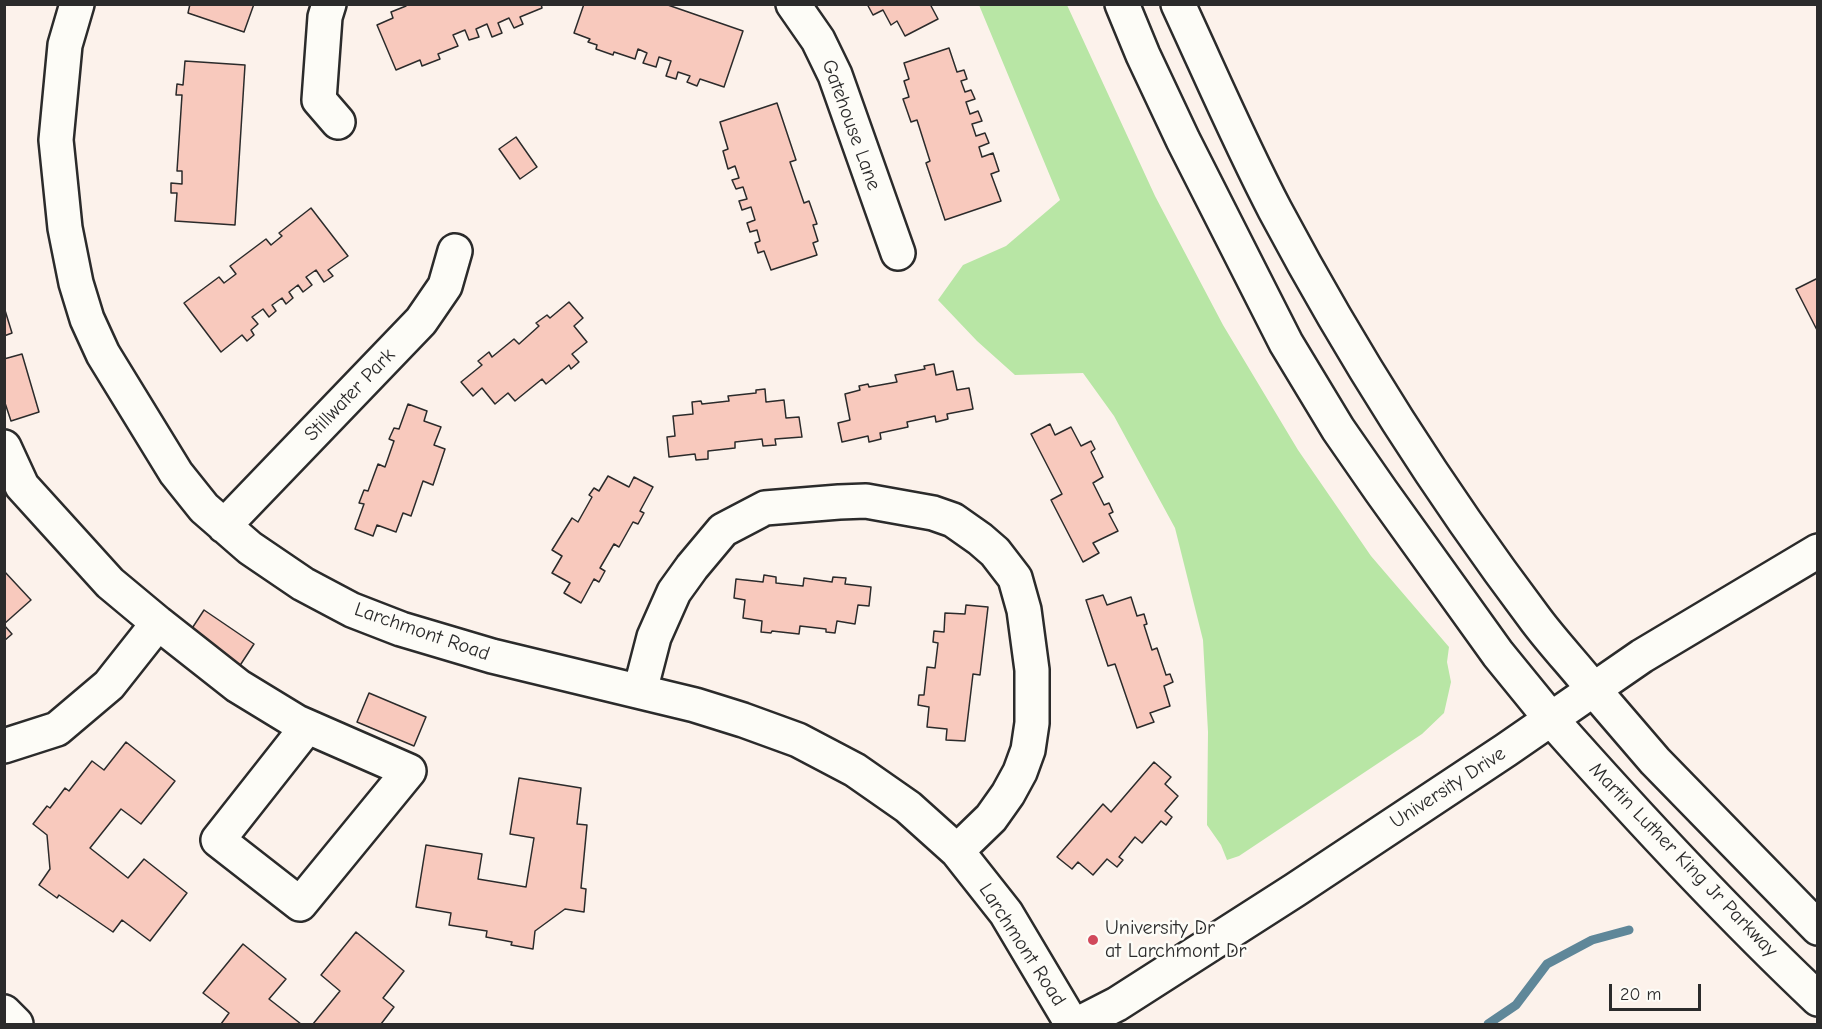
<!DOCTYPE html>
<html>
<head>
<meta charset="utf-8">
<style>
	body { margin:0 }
	#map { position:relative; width:1822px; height:1029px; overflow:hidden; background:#fcf2eb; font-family:"Comic Neue",sans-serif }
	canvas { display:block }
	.frame { position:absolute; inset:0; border:6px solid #2b2b2b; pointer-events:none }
	.scale { position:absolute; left:1609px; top:984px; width:92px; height:27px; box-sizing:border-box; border:3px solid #2b2b2b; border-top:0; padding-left:8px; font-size:18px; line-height:21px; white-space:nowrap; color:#2b2b2b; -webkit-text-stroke:4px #fdfcf7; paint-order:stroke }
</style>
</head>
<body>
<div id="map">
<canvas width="1822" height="1029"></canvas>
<div class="frame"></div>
<div class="scale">20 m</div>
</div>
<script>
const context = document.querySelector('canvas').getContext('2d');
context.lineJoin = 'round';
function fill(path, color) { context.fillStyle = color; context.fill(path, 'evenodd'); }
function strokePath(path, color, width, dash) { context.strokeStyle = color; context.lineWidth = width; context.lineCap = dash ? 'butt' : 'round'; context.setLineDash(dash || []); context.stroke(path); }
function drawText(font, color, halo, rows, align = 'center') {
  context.font = font + ' "Comic Neue",sans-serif'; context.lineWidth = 5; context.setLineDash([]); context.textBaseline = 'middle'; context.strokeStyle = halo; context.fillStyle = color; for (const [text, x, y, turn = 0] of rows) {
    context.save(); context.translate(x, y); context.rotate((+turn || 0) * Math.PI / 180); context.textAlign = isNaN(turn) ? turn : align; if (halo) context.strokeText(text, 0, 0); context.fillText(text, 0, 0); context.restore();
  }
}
const green = new Path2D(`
	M979,5h88l88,191 68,129 75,125 73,106 78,91 -2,15 4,20 -7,31 -22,21 -183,122 -12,4 -6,-15 -14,-20 1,-93 -5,-92 -28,-112 -61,-112 -31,-43 -68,2 -38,-34 -39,-41 25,-35 43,-19 54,-46z`);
const stream = new Path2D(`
	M1488,1024l28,-19 31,-41 45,-24 37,-10`);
const building = new Path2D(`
	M190,4h64l-10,28 -56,-19z
	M405,4h136l1,4 -22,9 3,7 -9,4 -5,-10 -11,5 4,10 -10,4 -5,-13 -11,5 3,8 -10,3 -4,-10 -12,5 5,11 -20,8 2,5 -18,7 -2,-6 -24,10 -19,-45 16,-7 -2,-6 15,-6z
	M584,4h81l78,27 -19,56 -24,-8 -3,7 -10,-4 3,-6 -12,-4 -2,7 -10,-3 5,-15 -12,-4 -3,10 -13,-4 4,-10 -9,-4 -3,10 -21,-7 -1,3 -17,-6 1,-4 -9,-3 2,-3 -16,-6z
	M867,4h63l8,15 -33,17 -8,-15 -6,4 -8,-15 -10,5z
	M949,48l8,24 7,-2 3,9 -6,2 4,11 6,-2 4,9 -9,3 4,12 8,-3 4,10 -10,3 4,12 9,-3 4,10 -10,4 3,10 11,-4 6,18 -8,3 10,27 -56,19 -19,-57 4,-2 -13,-41 -6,2 -8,-23 6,-2 -5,-16 5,-2 -5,-16z
	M185,61l60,4 -10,160 -60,-4 2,-28h-6v-10l11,1v-13h-5l5,-76h-6l1,-11 6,1z
	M777,103l19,57 -6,2 14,41 5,-2 8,23 -4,1 5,16 -5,2 4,12 -46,15 -7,-19 -6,2 -3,-10 5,-2 -3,-11 -7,2 -3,-9 8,-3 -4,-13 -9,3 -3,-9 8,-2 -4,-12 -7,2 -4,-9 7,-2 -4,-12 -7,3 -5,-18 5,-2 -8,-27z
	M516,137l21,30 -17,12 -21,-30z
	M311,208l37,48 -20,14 5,6 -9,6 -8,-12 -10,7 6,8 -9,7 -5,-7 -9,7 4,6 -7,6 -4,-6 -10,7 4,6 -7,6 -6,-8 -11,8 6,7 -7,6 3,5 -7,6 -5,-6 -21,17 -37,-49 35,-26 5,6 12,-9 -6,-8 36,-27 5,6 11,-9 -3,-3z
	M1818,278v54l-22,-43z
	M569,302l14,16 -9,8 13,16 -15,12 7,8 -8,7 -2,-4 -23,19 -4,-5 -27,22 -7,-8 -13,11 -13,-16 -9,8 -12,-14 21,-17 -4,-4 11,-9 3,5 22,-18 5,5 20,-18 -3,-3 11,-8 3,3z
	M4,307l8,26 -8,3z
	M22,354l17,58 -28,9 -7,-21v-41z
	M934,364l2,11 17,-4 4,19 12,-2 4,21 -26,5 1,5 -12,3 -1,-6 -28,6 1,5 -28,6 1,6 -12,3 -1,-6 -26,6 -4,-19 12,-3 -5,-26 15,-4 -1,-4 9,-2 1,3 28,-5 -2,-7 30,-6 -1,-3z
	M765,389l1,13 18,-2 2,18 13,-1 3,20 -27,2 1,6 -13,1 -1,-7 -27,3v6l-27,3v8l-12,1 -1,-6 -26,3 -2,-20 8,-1 -2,-20 20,-2 -1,-12 9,-1 1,3 27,-3 -1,-5 28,-3v-3z
	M408,404l19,7 -3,10 17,6 -7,18 11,4 -12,36 -10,-4 -12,35 -8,-3 -7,19 -19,-7 -4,11 -18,-7 9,-25 -5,-1 5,-13 4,1 10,-27 7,3 9,-26 -5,-2 5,-11 5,1z
	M1050,424l5,11 16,-8 10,19 10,-5 4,8 -4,3 12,25 -10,6 11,22 5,-2 4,9 -4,2 9,17 -25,12 6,10 -16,9 -32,-62 11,-6 -31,-60z
	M608,476l21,11 5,-10 19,10 -13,24 4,2 -6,11 -5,-2 -14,25 -5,-3 -14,24 5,3 -6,11 -5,-3 -13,24 -17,-10 6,-10 -18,-10 10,-17 -10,-6 20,-32 6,4 14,-25 -3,-2 5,-7 5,3z
	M4,571l27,29 -27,24z
	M764,575l12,2v6l27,3 1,-8 28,4 1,-5 13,1 -1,6 26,3 -2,19 -11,-1 -3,19 -18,-3 -2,12 -9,-1v-3l-26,-3 -1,8 -27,-3 -1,2 -10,-1 1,-11 -19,-3 2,-18 -11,-2 2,-19 27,3z
	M1103,595l4,10 24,-8 6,19 7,-2 3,10 -3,1 8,25 5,-2 9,27 4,-1 3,8 -9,4 6,20 -20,7 4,9 -17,6 -22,-64 -7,2 -22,-66z
	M966,605l22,2 -8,68 -7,-1 -8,67 -19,-1 1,-11 -20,-2 2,-20 -11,-2 1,-10h5l3,-28 8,1 3,-25 -5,-1 1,-11 10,1 1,-19 20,1z
	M204,610l50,34 -17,26 -50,-34z
	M4,625l8,9 -8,7z
	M369,693l57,24 -12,29 -57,-24z
	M126,742l49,39 -34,43 -20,-15 -31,39 38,30 16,-19 43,34 -37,48 -28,-21 -9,12 -54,-37 -2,3 -18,-13 11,-16 -3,-34 -14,-11 14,-18 3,2 15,-20 4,3 23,-30 12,9z
	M1154,762l17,15 -6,7 13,12 -13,15 7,6 -6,8 -5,-4 -19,22 -7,-6 -16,20 4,3 -6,7 -10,-8 -14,16 -15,-13 -6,7 -15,-12 46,-53 8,8z
	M519,778l62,10 -4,36 10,1 -6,63 5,1 -2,23 -19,-3 -30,22 -2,18 -22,-4 1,-3 -26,-5 1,-6 -38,-6 2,-12 -35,-6 10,-62 56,9 -4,25 48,8 8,-49 -24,-4z
	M356,932l48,39 -21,27 11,9 -13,17h-68l27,-33 -19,-16z
	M243,944l43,35 -17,20 32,25h-80l8,-11 -26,-20z`);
const minor = new Path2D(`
	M77,4l-12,41 -9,95 9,88 11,55 11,36 16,35 73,119 28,35 46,40 53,36 49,26 49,19 91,27 203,49 48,15 55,20 57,30 53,37 49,44 49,62 66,111
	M329,4l-4,13 -6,83 19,22
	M793,4l25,36 17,35 63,178
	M4,447l18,39 88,97 48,40 80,63 59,36 112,49 -109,133 -82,-64 89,-113
	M224,526l197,-205 24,-35 10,-35
	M640,691l14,-54 20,-45 18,-25 31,-37 42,-22 74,-6 27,-1 67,12 20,7 27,19 15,13 20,26 9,32 8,60v53l-4,27 -8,22 -12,22 -17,24 -34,33
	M4,746l53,-17 52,-44 49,-62
	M4,1012l12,12`);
const major = new Path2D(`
	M1594,690l61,71 163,167
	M1551,719c86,97 173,191 267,280
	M1078,1024l39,-20 178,-114 211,-140 136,-94 176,-105`);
const highway = new Path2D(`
	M1122,4l21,51 40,85 103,203 52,86 43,62 117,163 53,65
	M1178,4c32,69 62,139 97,206 76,143 163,280 261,410 18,24 39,46 58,70`);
const markers = [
	[1093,940,6,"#d1495b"]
];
const streetNames = [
	["Gatehouse Lane",851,125,70],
	["Stillwater Park",350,395,-46],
	["Larchmont Road",422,632,19],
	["University Drive",1448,788,-33],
	["Martin Luther King Jr Parkway",1683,860,46],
	["Larchmont Road",1022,945,57]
];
const poiNames = [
	["University Dr",1105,928],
	["at Larchmont Dr",1105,951]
];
fill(green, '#b8e6a5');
strokePath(stream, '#5f8799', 9);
fill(building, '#f8c9bd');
strokePath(building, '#2b2b2b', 1.5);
strokePath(minor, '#2b2b2b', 38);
strokePath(major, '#2b2b2b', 38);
strokePath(highway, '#2b2b2b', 38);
strokePath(minor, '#fdfcf7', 33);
strokePath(major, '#fdfcf7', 33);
strokePath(highway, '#fdfcf7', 33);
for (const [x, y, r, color] of markers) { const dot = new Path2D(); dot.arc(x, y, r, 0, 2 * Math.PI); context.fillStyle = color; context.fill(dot); strokePath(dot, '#fdfcf7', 2); }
drawText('20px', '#2b2b2b', '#fdfcf7', streetNames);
drawText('20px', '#2b2b2b', '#fdfcf7', poiNames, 'left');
</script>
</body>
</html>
